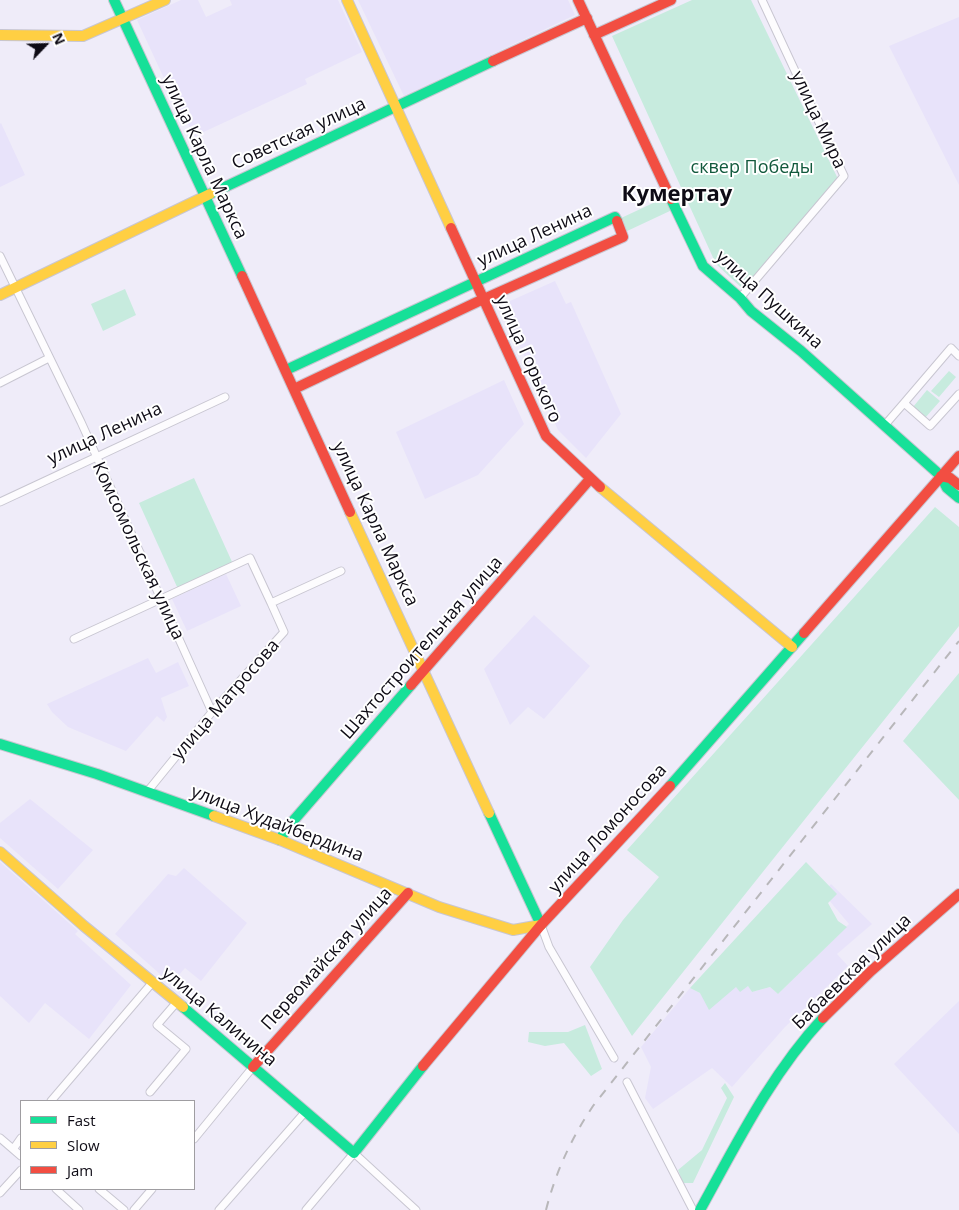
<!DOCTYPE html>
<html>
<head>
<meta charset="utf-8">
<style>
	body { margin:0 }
	#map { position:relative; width:959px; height:1210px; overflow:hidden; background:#efecf9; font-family:"Open Sans",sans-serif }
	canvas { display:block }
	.legend { position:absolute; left:20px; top:1100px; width:175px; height:90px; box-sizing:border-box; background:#fff; border:1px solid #9f9da1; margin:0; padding:6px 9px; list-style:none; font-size:15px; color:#0e0b15 }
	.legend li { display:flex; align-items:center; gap:10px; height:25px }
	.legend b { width:25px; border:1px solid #9f9da1 }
	.north { position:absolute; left:20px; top:20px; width:50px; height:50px; -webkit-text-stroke:4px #fff; paint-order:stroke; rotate:66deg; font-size:14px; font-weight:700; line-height:20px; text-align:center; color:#0e0b15 }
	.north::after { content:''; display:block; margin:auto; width:18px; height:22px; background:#0e0b15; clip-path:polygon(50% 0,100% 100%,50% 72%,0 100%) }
</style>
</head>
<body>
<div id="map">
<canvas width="959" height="1210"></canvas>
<ul class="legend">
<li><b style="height:6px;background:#16e098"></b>Fast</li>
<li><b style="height:6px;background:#ffcf43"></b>Slow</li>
<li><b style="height:6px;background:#f24e42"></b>Jam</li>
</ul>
<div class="north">N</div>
</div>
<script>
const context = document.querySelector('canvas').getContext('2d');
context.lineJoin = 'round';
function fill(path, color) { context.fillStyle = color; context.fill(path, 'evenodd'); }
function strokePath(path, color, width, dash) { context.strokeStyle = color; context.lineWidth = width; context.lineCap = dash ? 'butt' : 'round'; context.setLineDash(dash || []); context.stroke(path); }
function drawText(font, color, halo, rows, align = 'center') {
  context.font = font + ' "Open Sans",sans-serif'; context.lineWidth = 4; context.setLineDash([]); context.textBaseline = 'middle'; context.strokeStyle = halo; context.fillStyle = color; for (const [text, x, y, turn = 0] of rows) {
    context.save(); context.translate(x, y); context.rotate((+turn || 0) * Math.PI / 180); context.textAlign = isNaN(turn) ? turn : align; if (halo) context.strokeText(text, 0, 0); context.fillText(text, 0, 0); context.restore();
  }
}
const built = new Path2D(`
	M181,0h17l8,17 26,-12 -2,-5h108l24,52 -57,27 2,5 -112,52 -20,-34 -38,-82z
	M358,0h210l7,15 -171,81z
	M959,17v168l-70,-139z
	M1,123l24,52 -25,12v-63z
	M555,281l11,23 5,-2 50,112 -35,44 -28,-28 -57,-125z
	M504,380l20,44 -46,51 -53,24 -29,-67z
	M226,574l15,32 -54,25 -15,-32z
	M534,615l56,51 -46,53 -16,-12 -18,18 -26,-56z
	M148,658l8,15 22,-11 11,24 -28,12 6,19 -3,5 -7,-6 -31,35 -58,-24 -16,-15 -5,-8z
	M30,799l63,51 -35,39 -58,-51v-15z
	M0,862l78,69 -3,3 56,51 -42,54 -44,-36 -16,20 -29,-27z
	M184,868l63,55 -46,58 -16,-13 -14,16 -56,-50 53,-60 8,2z
	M831,884l41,40 -35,30 11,12 -63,61 -53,60 -20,-19 -59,41 -8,-11 6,-31 -10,-20 49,-59 10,5 36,-6 12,-1 4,6 18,-5 8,7 71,-70 -26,-31z
	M959,1001v133l-65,-70z`);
const green = new Path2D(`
	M692,0h59l88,181 -94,110 -29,-27 -104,-228z
	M666,197l6,13 -47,22 -6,-13z
	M125,289l11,26 -33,16 -12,-27z
	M949,371l7,6 -17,20 -8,-6z
	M927,390l13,11 -15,17 -12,-11z
	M194,478l39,86 -55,25 -39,-86z
	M935,507l24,20v99l-327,410 -42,-69 33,-47 36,-43 -32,-27z
	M959,673v127l-56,-59z
	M806,862l31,32 -9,9 10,18 9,6 -69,67 -8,-7 -18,5 -4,-6 -8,6 -4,-5 -27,23 -9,-17 -10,-5z
	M585,1025l17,44 -11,7 -27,-33 -19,3 -17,-4 1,-10h39z
	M725,1083l9,14 -41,86h-10l-5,-13 24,-20 25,-52 -6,-10z`);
const street = new Path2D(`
	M0,256l81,166 131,290
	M740,298l104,-122 -82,-176
	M0,383l49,-25
	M904,403l47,-55 8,8
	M884,426l20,-23 26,23 29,-32
	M0,502l225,-105
	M74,639l176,-81 21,45
	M147,792l65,-80 72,-80 -13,-29 70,-32
	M541,925l8,22 65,111
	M627,1082l66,128
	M150,1092l36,-43 -29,-24 19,-22
	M51,1101l101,-118
	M0,1138l21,18
	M194,1139l59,-72
	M14,1148l7,-10
	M56,1189l23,21
	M99,1189l25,21
	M0,1193l21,-23
	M134,1210l18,-21
	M219,1210l87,-99
	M306,1210l48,-57 62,57`);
const fast = new Path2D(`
	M114,0l128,276
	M210,194l283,-133
	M671,199l32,67 37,32 11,13 50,40 140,125 6,12 12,10
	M286,370l329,-153 2,4
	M0,744l97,30 117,42
	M670,786l134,-153
	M489,813l52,112
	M280,840l7,-12 124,-143
	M183,1007l171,146 69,-87
	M700,1210c37,-67 71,-136 123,-192`);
const slow = new Path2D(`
	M347,0l104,228
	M0,35l83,1 82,-36
	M0,295l210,-101
	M600,487l192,160
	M350,512l139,301
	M214,816l66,24 159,67 74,23 28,-5
	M0,852l84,74 99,81`);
const jam = new Path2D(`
	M578,0l93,199
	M594,35l77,-35
	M493,61l94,-43
	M451,228l95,208 54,51
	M242,276l108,236
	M294,389l183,-87 146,-65 -6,-16
	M941,476l9,2 9,7
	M804,633l155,-177
	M411,685l179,-206
	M823,1018l48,-47 88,-77
	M423,1066l118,-141 129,-139
	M253,1067l155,-174`);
const rail = new Path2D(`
	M546,1210c10,-39 25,-71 47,-104l366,-465`);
const streetNames = [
	["улица Мира",818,120,65],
	["Советская улица",299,134,-25],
	["улица Карла Маркса",204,157,65],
	["улица Ленина",535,236,-25],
	["улица Пушкина",769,300,42],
	["улица Горького",528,359,66],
	["улица Ленина",105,434,-25],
	["улица Карла Маркса",375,524,65],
	["Комсомольская улица",138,551,65],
	["Шахтостроительная улица",422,648,-49],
	["улица Матросова",226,700,-49],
	["улица Худайбердина",277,824,21],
	["улица Ломоносова",608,829,-48],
	["Первомайская улица",327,959,-48],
	["Бабаевская улица",852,972,-44],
	["улица Калинина",219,1017,40]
];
const parkNames = [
	["сквер Победы",752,168]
];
const districtNames = [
	["Кумертау",677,195]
];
fill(built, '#e8e3fa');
fill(green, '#c7ebde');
strokePath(street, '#c8c6d1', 9);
strokePath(fast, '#c8c6d1', 12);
strokePath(slow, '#c8c6d1', 12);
strokePath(jam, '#c8c6d1', 12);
strokePath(street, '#fdfcfe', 7);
strokePath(fast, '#16e098', 10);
strokePath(slow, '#ffcf43', 10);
strokePath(jam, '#f24e42', 10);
strokePath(rail, '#b8b7ba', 2, [9, 9]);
drawText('18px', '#0e0b15', '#fff', streetNames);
drawText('18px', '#11593c', '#fff', parkNames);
drawText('bold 22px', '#0e0b15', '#fff', districtNames);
</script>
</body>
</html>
